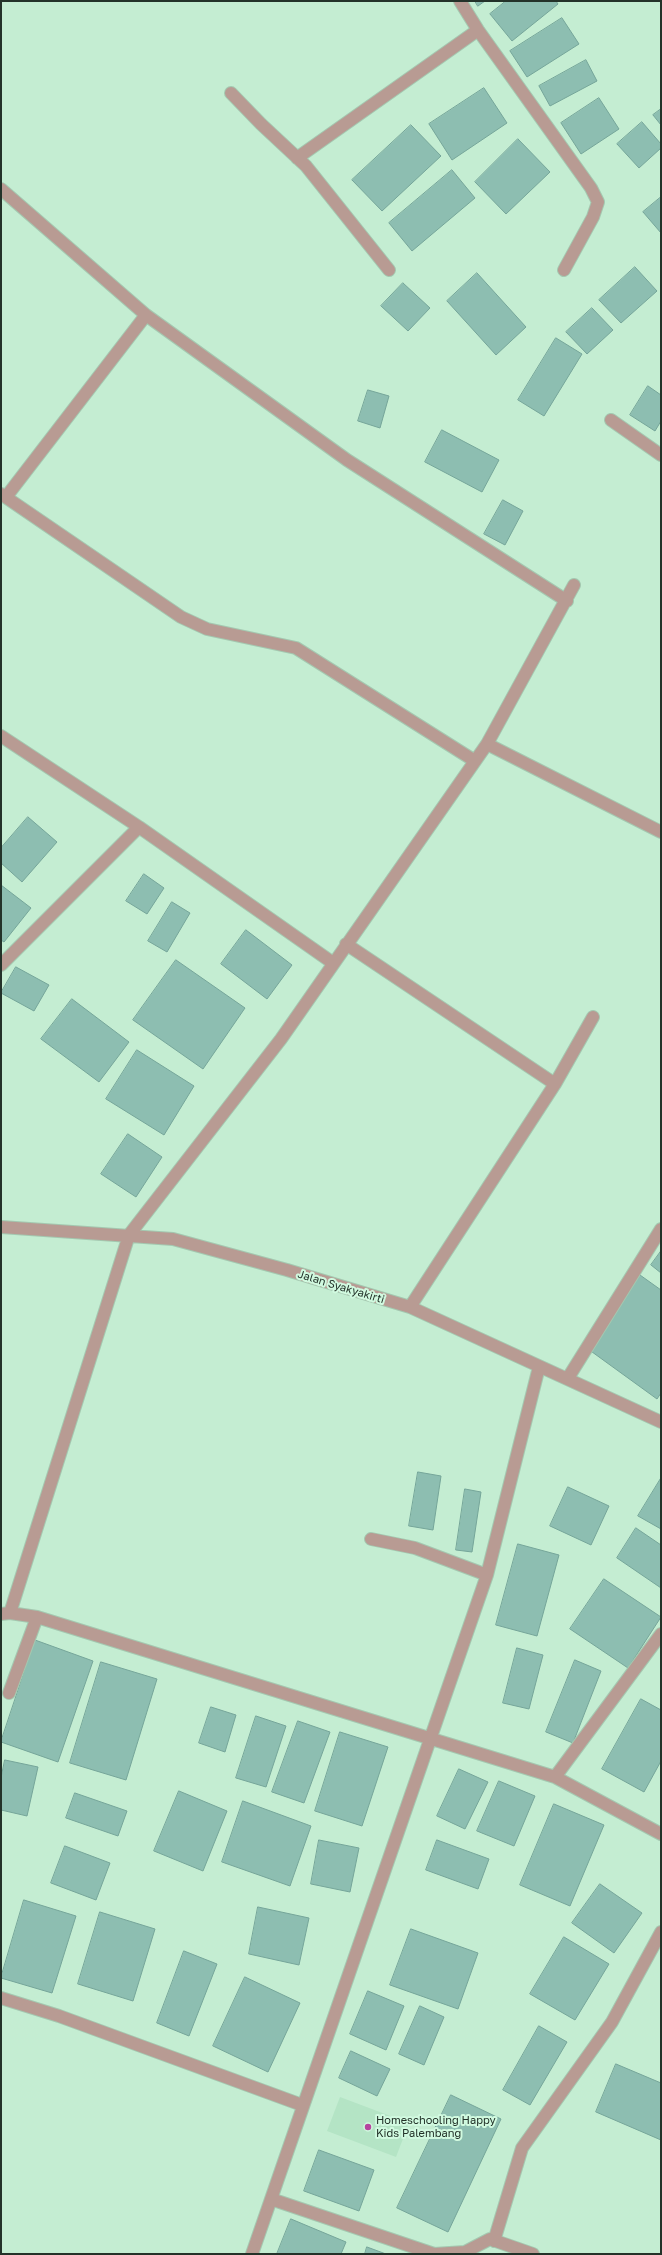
<!DOCTYPE html>
<html>
<head>
<meta charset="utf-8">
<style>
	body { margin:0 }
	#map { position:relative; width:662px; height:2255px; overflow:hidden; background:#c4edd2; font-family:"Golos Text",sans-serif }
	canvas { display:block }
	.frame { position:absolute; inset:0; border:2px solid #233229; pointer-events:none }
</style>
</head>
<body>
<div id="map">
<canvas width="662" height="2255"></canvas>
<div class="frame"></div>
</div>
<script>
const context = document.querySelector('canvas').getContext('2d');
context.lineJoin = 'round';
function fill(path, color) { context.fillStyle = color; context.fill(path, 'evenodd'); }
function strokePath(path, color, width, dash) { context.strokeStyle = color; context.lineWidth = width; context.lineCap = dash ? 'butt' : 'round'; context.setLineDash(dash || []); context.stroke(path); }
function drawText(font, color, halo, rows, align = 'center') {
  context.font = font + ' "Golos Text",sans-serif'; context.lineWidth = 4; context.setLineDash([]); context.textBaseline = 'middle'; context.strokeStyle = halo; context.fillStyle = color; for (const [text, x, y, turn = 0] of rows) {
    context.save(); context.translate(x, y); context.rotate((+turn || 0) * Math.PI / 180); context.textAlign = isNaN(turn) ? turn : align; if (halo) context.strokeText(text, 0, 0); context.fillText(text, 0, 0); context.restore();
  }
}
const built = new Path2D(`
	M340,2097l69,26 -13,34 -69,-26z`);
const building = new Path2D(`
	M475,1h10l-7,5z
	M506,1h50l2,3 -46,37 -22,-27z
	M562,18l17,26 -52,33 -17,-26z
	M586,60l11,21 -47,25 -11,-20z
	M484,88l23,35 -55,37 -23,-36z
	M599,98l20,31 -38,25 -20,-31z
	M661,109v16l-8,-10z
	M642,122l19,22v4l-22,20 -22,-24z
	M411,125l30,31 -59,55 -30,-31z
	M518,139l32,33 -44,42 -31,-32z
	M452,170l23,28 -63,53 -23,-28z
	M661,197v36l-18,-21z
	M635,267l22,24 -36,32 -22,-23z
	M477,273l49,54 -30,28 -49,-54z
	M403,283l27,25 -22,23 -27,-25z
	M592,308l21,22 -26,24 -21,-22z
	M556,338l26,16 -38,62 -26,-16z
	M648,386l13,9v26l-6,10 -25,-16z
	M368,390l21,6 -9,32 -22,-7z
	M442,430l57,30 -17,32 -57,-30z
	M503,500l20,11 -18,34 -21,-11z
	M28,817l29,25 -35,40 -21,-19v-15z
	M144,874l20,14 -17,26 -21,-13z
	M1,885l30,23 -27,34 -3,-2z
	M172,902l18,11 -23,39 -19,-11z
	M246,930l46,35 -25,34 -46,-35z
	M176,960l69,48 -42,61 -70,-49z
	M16,967l33,18 -15,26 -33,-18z
	M72,999l57,43 -30,40 -58,-43z
	M137,1050l57,36 -30,49 -58,-36z
	M128,1134l34,23 -26,40 -35,-23z
	M661,1251v22l-10,-8z
	M640,1275l21,15v103l-4,6 -69,-50z
	M418,1472l23,4 -8,54 -24,-4z
	M661,1478v51l-23,-13z
	M568,1487l41,19 -18,39 -41,-19z
	M465,1489l16,3 -9,60 -16,-2z
	M636,1528l25,17v43l-44,-30z
	M518,1544l41,11 -22,81 -41,-11z
	M604,1579l57,38 -33,51 -58,-39z
	M35,1640l58,21 -35,101 -57,-20z
	M517,1648l26,7 -14,54 -26,-6z
	M575,1660l26,11 -28,72 -27,-11z
	M101,1662l56,17 -31,101 -56,-17z
	M641,1699l20,11v51l-17,31 -42,-23z
	M211,1707l25,8 -11,37 -26,-9z
	M256,1716l30,10 -20,61 -30,-9z
	M298,1721l32,11 -26,71 -32,-11z
	M340,1732l48,15 -26,79 -47,-15z
	M5,1760l33,7 -11,49 -26,-6v-32z
	M459,1769l29,13 -23,47 -28,-13z
	M499,1781l36,15 -21,50 -37,-15z
	M179,1791l48,20 -24,60 -49,-20z
	M75,1793l52,18 -9,25 -52,-18z
	M243,1801l68,25 -21,60 -68,-24z
	M554,1804l50,21 -34,81 -50,-21z
	M319,1840l40,8 -9,44 -39,-8z
	M437,1840l52,19 -11,30 -52,-19z
	M65,1846l45,17 -14,37 -45,-17z
	M600,1884l42,29 -28,40 -42,-30z
	M24,1900l52,16 -24,77 -51,-15z
	M258,1907l51,11 -10,47 -50,-11z
	M100,1912l55,17 -22,72 -55,-17z
	M411,1929l67,24 -20,56 -68,-24z
	M564,1937l45,27 -34,56 -45,-26z
	M184,1951l33,13 -28,72 -32,-13z
	M245,1977l55,26 -32,69 -55,-26z
	M368,1991l36,15 -18,44 -36,-16z
	M420,2006l24,11 -20,48 -25,-11z
	M539,2026l28,16 -37,63 -27,-15z
	M351,2051l39,18 -13,27 -38,-18z
	M616,2064l45,19v57l-65,-28z
	M451,2095l50,24 -53,113 -51,-24z
	M319,2150l55,20 -15,41 -55,-20z
	M291,2219l55,23 -5,12h-64z
	M367,2247l19,7h-21z`);
const minor = new Path2D(`
	M460,1l18,29 113,158 7,14 -5,15 -29,53
	M231,93l30,31 45,42 83,104
	M297,158l181,-128
	M1,189l145,126 201,145 220,141
	M611,420l50,35
	M1,494l180,123 26,12 89,19 179,113
	M6,497l140,-182
	M1,736l138,91 194,136
	M487,744l174,88
	M346,944l209,140
	M1,965l138,-138
	M1,1227l172,12 114,31 123,37 251,115
	M410,1307l145,-223 38,-67
	M568,1378l93,-149
	M371,1539l44,9 72,27
	M10,1613l119,-378 152,-196 206,-295 87,-159
	M1,1614l9,-1 27,4 518,160 106,57
	M9,1693l28,-76
	M555,1777l106,-143
	M1,1998l58,18 243,89
	M271,2199l163,55 31,-2 25,-13 43,15
	M494,2241l28,-93 90,-126 49,-90
	M252,2254l235,-679 52,-208`);
const markers = [
	[368,2127,4,"#b6449f"]
];
const streetNames = [
	["Jalan Syakyakirti",341,1287,17]
];
const poiNames = [
	["Homeschooling Happy",376,2121],
	["Kids Palembang",376,2134]
];
fill(built, '#b4e4c5');
fill(building, '#8dbeb1');
strokePath(building, '#75a599', 1);
strokePath(minor, '#a4c8b0', 14);
strokePath(minor, '#b89b93', 12);
for (const [x, y, r, color] of markers) { const dot = new Path2D(); dot.arc(x, y, r, 0, 2 * Math.PI); context.fillStyle = color; context.fill(dot); strokePath(dot, '#d1fae0', 1.5); }
drawText('11px', '#233229', '#d1fae0', streetNames);
drawText('11px', '#233229', '#d1fae0', poiNames, 'left');
</script>
</body>
</html>
